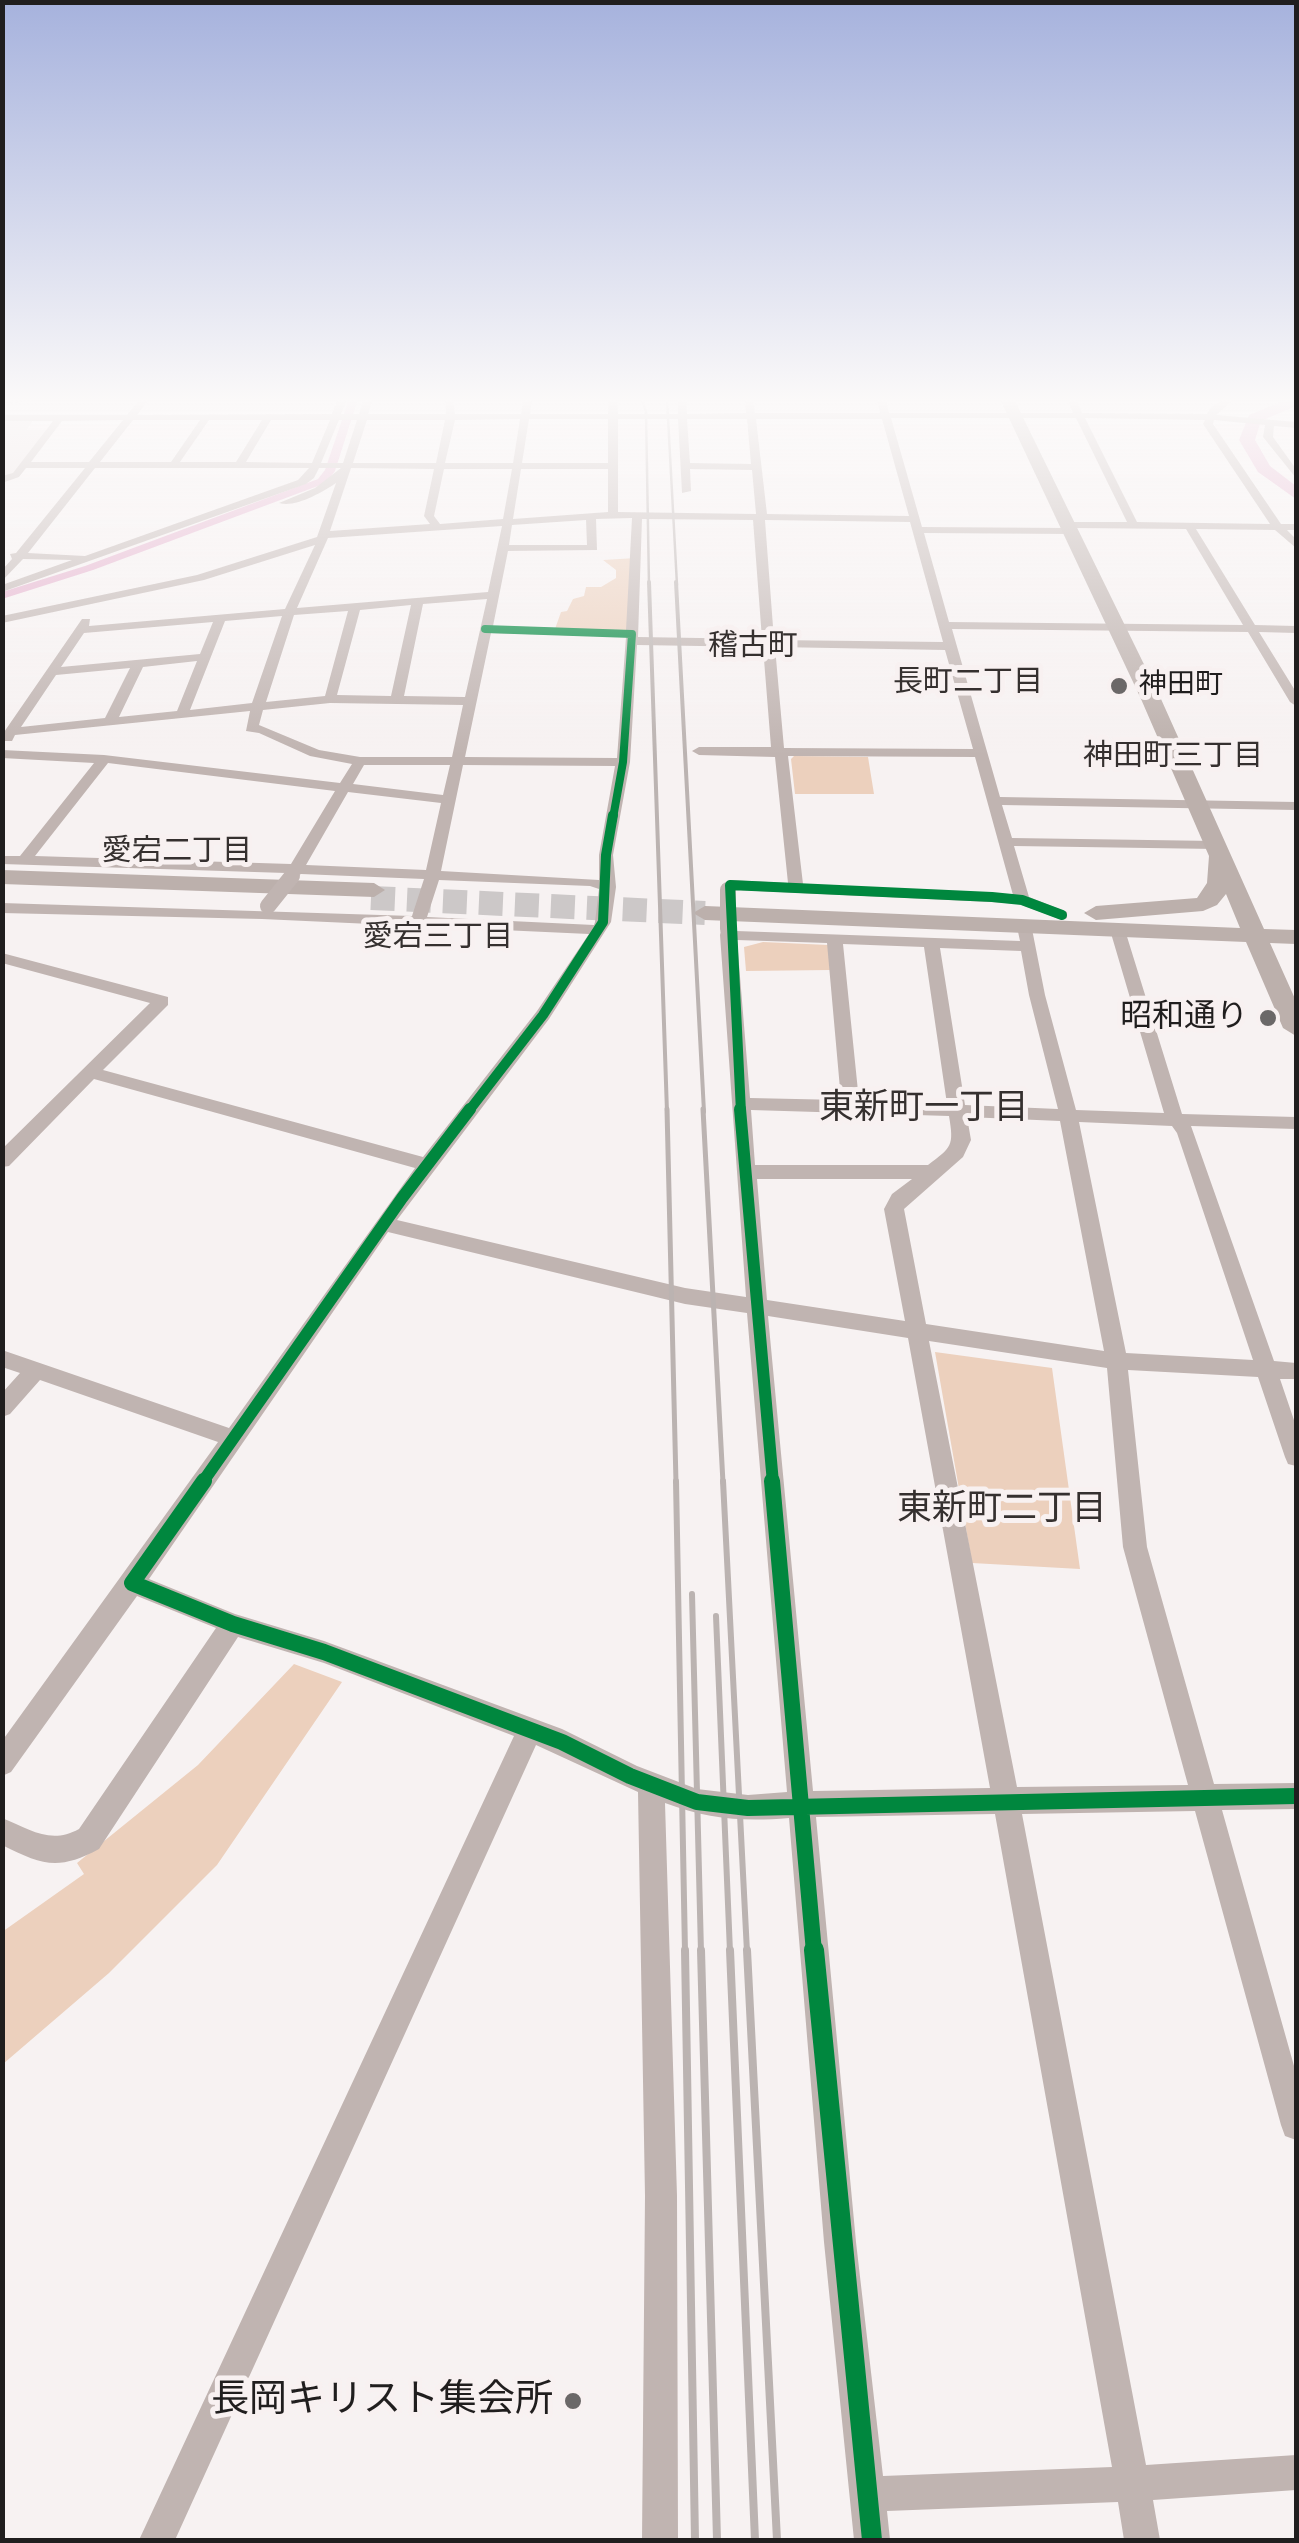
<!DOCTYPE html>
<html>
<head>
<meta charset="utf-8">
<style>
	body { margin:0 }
	#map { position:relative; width:1299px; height:2543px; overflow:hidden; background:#f7f2f2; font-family:Poppins,sans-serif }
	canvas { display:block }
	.frame { position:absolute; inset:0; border:5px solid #201e1e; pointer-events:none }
</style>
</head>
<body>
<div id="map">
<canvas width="1299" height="2543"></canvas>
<div class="frame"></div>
</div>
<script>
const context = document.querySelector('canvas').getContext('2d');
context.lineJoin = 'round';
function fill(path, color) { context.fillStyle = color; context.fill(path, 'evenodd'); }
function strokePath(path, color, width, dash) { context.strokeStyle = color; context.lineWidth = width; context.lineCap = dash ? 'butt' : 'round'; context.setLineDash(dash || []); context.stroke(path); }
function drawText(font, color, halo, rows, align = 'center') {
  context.font = font + ' Poppins,"Noto Sans JP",sans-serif'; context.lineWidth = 10; context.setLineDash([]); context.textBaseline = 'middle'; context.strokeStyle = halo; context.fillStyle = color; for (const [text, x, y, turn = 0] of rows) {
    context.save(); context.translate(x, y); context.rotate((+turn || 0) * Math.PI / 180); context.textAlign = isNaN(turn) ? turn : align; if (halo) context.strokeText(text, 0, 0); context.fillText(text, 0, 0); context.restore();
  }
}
const built = new Path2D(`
	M3,420h30l-6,10h20l-33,44 -11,4z`);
const green = new Path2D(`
	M635,558l-8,72 -72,-1 6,-17 6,-1 6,-12 11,-3 2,-9h15l15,-9v-8l-13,-10z
	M794,756l74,1 6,37h-79l-4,-35z
	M763,942l65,3 2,25 -84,1 -2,-24z
	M935,1352l117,16 28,201 -108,-6z
	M294,1664l48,18 -125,183 -108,108 -106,91 -1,-132 82,-58 -7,-11 121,-98z`);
const canal = new Path2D(`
	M349,399h9l-23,72 -9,12 -233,87 -91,29v-7l83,-26 233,-87 7,-9z`);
const river = new Path2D(`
	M1288,399h8v7l-35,15 -6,19 15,26 26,20v13l-38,-27 -19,-32 10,-25z`);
const highwayTunnel = new Path2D(`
	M371,898l334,15`);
const minor = new Path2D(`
	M2,399h42l-42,5z
	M140,399h9l-12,16 195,-1 6,-15h9l-6,15h18l5,-15h9l-5,15h78l-1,-15h8l2,15h66l2,-15h9l-2,15h78l1,-15h8l1,15h60v-15h8l1,15 59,-1 -1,-14h8l2,14h125l-3,-14h9l3,14h184l-6,-14h9l6,14 125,1c4,-11 17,-15 28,-15l-19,16 80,7v6l-22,-2 -1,11 23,32v9l-33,-41 2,-12 -51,-5 -1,4 68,100h15v6h-9l9,9v9l-21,-18 -79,-1 59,96 41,1v7l-37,-1 37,60v14l-6,-4 -42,-70 -296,-3 48,168 296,5v8l-294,-5 10,33 204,3 7,4 -7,4 -202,-3 15,51 38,15v6l-5,2 -43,-16 -27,-2 -256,-12 -3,3h-10l-1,-8 8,-5 58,3 -13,-126 -76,-2 -7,-4 7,-4h72l-8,-100 -126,-2 -7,117 -17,93 3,32 -5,35 -62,97 -152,201 288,68 61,9 -26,-362 2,-9 6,-2 8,7 284,10 -3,-14 8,-5 6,2 14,71 31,115 88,3 -54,-183 8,-5 6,2 58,187 114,3v12l-105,-3 83,235 22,2v16h-16l16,47v40l-8,-2 -3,-7 -27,-80 -130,-7 19,177 67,237 82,-1v26l-74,1 74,263v67l-11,-4 -4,-11 -86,-314 -173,3 124,651 150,-10v35l-143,10 7,40h-36l-6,-38 -231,9 3,29h-36l-30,-298 -35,-424c-45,4 -82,1 -124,-15l12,393 1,344h-36l3,-344 -7,-404 -102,-47 -361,795h-36l375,-804 -190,-73 -86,-26 -139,212c-41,22 -57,16 -97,-4v-27c28,11 48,27 77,11l137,-201 -79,-32 -126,176 -9,4v-35l216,-299 -178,-62 -30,34 -8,3v-24l18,-20 -18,-6v-17l227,78 186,-260 -321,-89 -85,87 -7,1v-18l148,-146 -148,-40v-10l166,44v8l-65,65 320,87 114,-146 52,-77 -327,-15 -260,-6v-10l410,13 12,-37 -123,-5 -8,4 -7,-5 -284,-9v-8h18l74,-93 -92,-5v-8l102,5 236,28 12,-19 -42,-8 -51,-23 -13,-2 4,-20 -235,24 -3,6h-10v-6l80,-116h8l-1,7 196,-17 30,-64 -111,35 -202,43v-7l195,-41 120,-38 19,-54c-15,10 -41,25 -57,20l36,-15 26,-20h-22l-5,10 -8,6 -304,108v-7l70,-25 -49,-1 -21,22v-11l10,-11 -2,-5 6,-1 69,-85h-59l-7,9 -17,6v-7l11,-3 40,-52h-51v-6h125zM891,418h185l51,104h-59l-5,3 4,3 -145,-1zM1085,418l120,2 -2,4 67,100 -133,-2zM520,419l-7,44h-68l10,-43zM529,419h79v44h-86zM618,419h60l4,74 9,-2 -1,-22 62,1 4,44 -138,-2zM687,419h60l4,45 -61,-1zM756,419h126l27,97 -142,-2zM123,420l-34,42h-58l31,-41zM133,420h67l-29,42h-71zM209,420h53l-26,42h-56zM271,420h59l-18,43 -66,-1zM339,420h18l-14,43h-22zM367,420h78l-9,43h-83zM95,468h214l-11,12 -213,76 -57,-3zM351,468l83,1 -10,47 6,8 -100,7zM444,469h68l-9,50 -63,5 -6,-8zM521,469h87v43l-95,7zM632,518l-6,112 -133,-4 15,-75 89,-1 -1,-31zM642,519l111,1 9,119 -124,-2zM586,520l1,25h-78l3,-20zM765,520l145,2 33,120 -169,-2zM502,526l-14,66 -191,16 31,-70zM1070,528l116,1 57,96 -294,-3 -25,-89 145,1 5,-3zM487,599l-22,98 -61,-1 19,-92zM411,605l-20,91 -54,-1 23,-85zM348,611l-23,85 -59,6 28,-87zM282,616l-30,87 -62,7 35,-89zM213,622l-13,32 -139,13 23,-34zM491,633l135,4 -9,121 -152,-1zM775,647l170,3 28,99 -189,-1zM197,661l-20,50 -58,6 24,-50zM130,668l-25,50 -84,9 35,-52zM330,703l133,2 -11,52h-92l-41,-7 -60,-25 4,-15zM788,756l187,1 38,138 -210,-11zM108,763l227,28 -44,73 -256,-8zM364,765h86l-7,30 -90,-11zM463,765l152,1 -16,89v25l-158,-9zM348,792l93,11 -15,67 -120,-5zM439,880l151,6 9,3 -4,33 -1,3 -167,-8zM737,940l90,3 14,157 -91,-2zM843,944l81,3 23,157 -88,-3zM940,948l81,3 8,44 29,114 -93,-4zM751,1110l198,6c5,30 3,31 -21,49h-173zM967,1117l93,4 44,230 -178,-27 -22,-115 59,-52 8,-17zM1079,1122l93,4 5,7 76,227 -127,-7zM757,1179h155l-20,15 -8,15 21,112 -138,-21zM388,1232l297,72 62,9 40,479 -39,3 -51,-6 -60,-23 -75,-37 -238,-88 -89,-27 -86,-35zM768,1316l140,22 82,450 -177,3zM929,1341l178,27 16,179 65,238 -171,2zM995,1814l117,653 -229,9 -27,-234 -40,-425z`);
const highway = new Path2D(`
	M1000,399h14l147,300 103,230 32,1v14l-26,-1 26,58v35l-13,-8 -37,-86 -541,-22 -12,-7 12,-7 535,22 -14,-34 -9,11 -14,6 -107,9 -12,-7 12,-7 101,-8 10,-15 2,-27 -68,-157z
	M2,870l372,13 11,7 -11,7 -372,-13z`);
const railFar4 = new Path2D(`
	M642,399l4,13 3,173
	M667,399l10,186`);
const railFar3 = new Path2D(`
	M649,582l18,530
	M676,582l28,530`);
const railFar2 = new Path2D(`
	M667,1109l9,374
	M703,1109l20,374`);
const railFar1 = new Path2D(`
	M676,1481l9,471
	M723,1481l24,471
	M692,1594l9,358
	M716,1616l14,336`);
const rail = new Path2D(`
	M685,1950l10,590
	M701,1950l16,590
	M730,1950l25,590
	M747,1950l30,590`);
const minorBridge = new Path2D(`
	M728,890v39
	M268,906l24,-30`);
const cyclewayFar4 = new Path2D(`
	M485,629l147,5 -9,128 -10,56`);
const cyclewayFar3 = new Path2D(`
	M468,1112l75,-97 60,-93 3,-67 7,-40
	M741,1112l-11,-227 262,12 30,3 40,15`);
const cyclewayFar2 = new Path2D(`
	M740,1109l33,374
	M202,1483l200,-285 68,-89`);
const cyclewayFar1 = new Path2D(`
	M204,1481l-72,102 101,41 91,28 238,90 68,34 67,26 51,6 548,-12
	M772,1481l42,471`);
const cycleway = new Path2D(`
	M814,1950l58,590`);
const markers = [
	[1119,686,10,"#6b6868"],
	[1268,1018,10,"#6b6868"],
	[573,2401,10,"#6b6868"]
];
const farPoinames = [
	["神田町",1139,686]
];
const farNeighbourhoodnames = [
	["稽古町",753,647],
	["長町二丁目",968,683],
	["神田町三丁目",1173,757],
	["愛宕二丁目",177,852],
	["愛宕三丁目",438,938]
];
const poiNames = [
	["昭和通り",1248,1018]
];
const neighbourhoodNames = [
	["東新町一丁目",924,1109],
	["東新町二丁目",1002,1510]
];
const nearPoinames = [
	["長岡キリスト集会所",553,2401]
];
fill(built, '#ede3e2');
fill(green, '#ecd0bd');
fill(canal, '#e4afcc');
fill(river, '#e4afcc');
strokePath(highwayTunnel, '#ccc8c8', 24, [24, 12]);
fill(minor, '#c0b4b1');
fill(highway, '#bcb0ac');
strokePath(railFar4, '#bbb3b1', 2.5);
strokePath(railFar3, '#bbb3b1', 4);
strokePath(railFar2, '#bbb3b1', 5);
strokePath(railFar1, '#bbb3b1', 6);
strokePath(rail, '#bbb3b1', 8);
strokePath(minorBridge, '#c0b4b1', 16);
strokePath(cyclewayFar4, '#00873e', 8);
strokePath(cyclewayFar3, '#00873e', 10);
strokePath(cyclewayFar2, '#00873e', 12);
strokePath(cyclewayFar1, '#00873e', 16);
strokePath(cycleway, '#00873e', 20);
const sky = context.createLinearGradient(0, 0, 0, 755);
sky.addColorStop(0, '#a6b2dd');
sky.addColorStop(0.53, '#fbf9f9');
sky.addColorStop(1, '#fbf9f900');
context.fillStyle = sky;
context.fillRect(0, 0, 1299, 755);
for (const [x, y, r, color] of markers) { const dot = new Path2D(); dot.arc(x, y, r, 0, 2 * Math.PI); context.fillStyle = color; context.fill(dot); strokePath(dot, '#f8f1f1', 4); }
drawText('28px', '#201e1e', '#f8f1f1', farPoinames, 'left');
drawText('30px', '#35302f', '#f8f1f1', farNeighbourhoodnames);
drawText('32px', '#201e1e', '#f8f1f1', poiNames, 'right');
drawText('35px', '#35302f', '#f8f1f1', neighbourhoodNames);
drawText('38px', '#201e1e', '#f8f1f1', nearPoinames, 'right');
</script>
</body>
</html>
